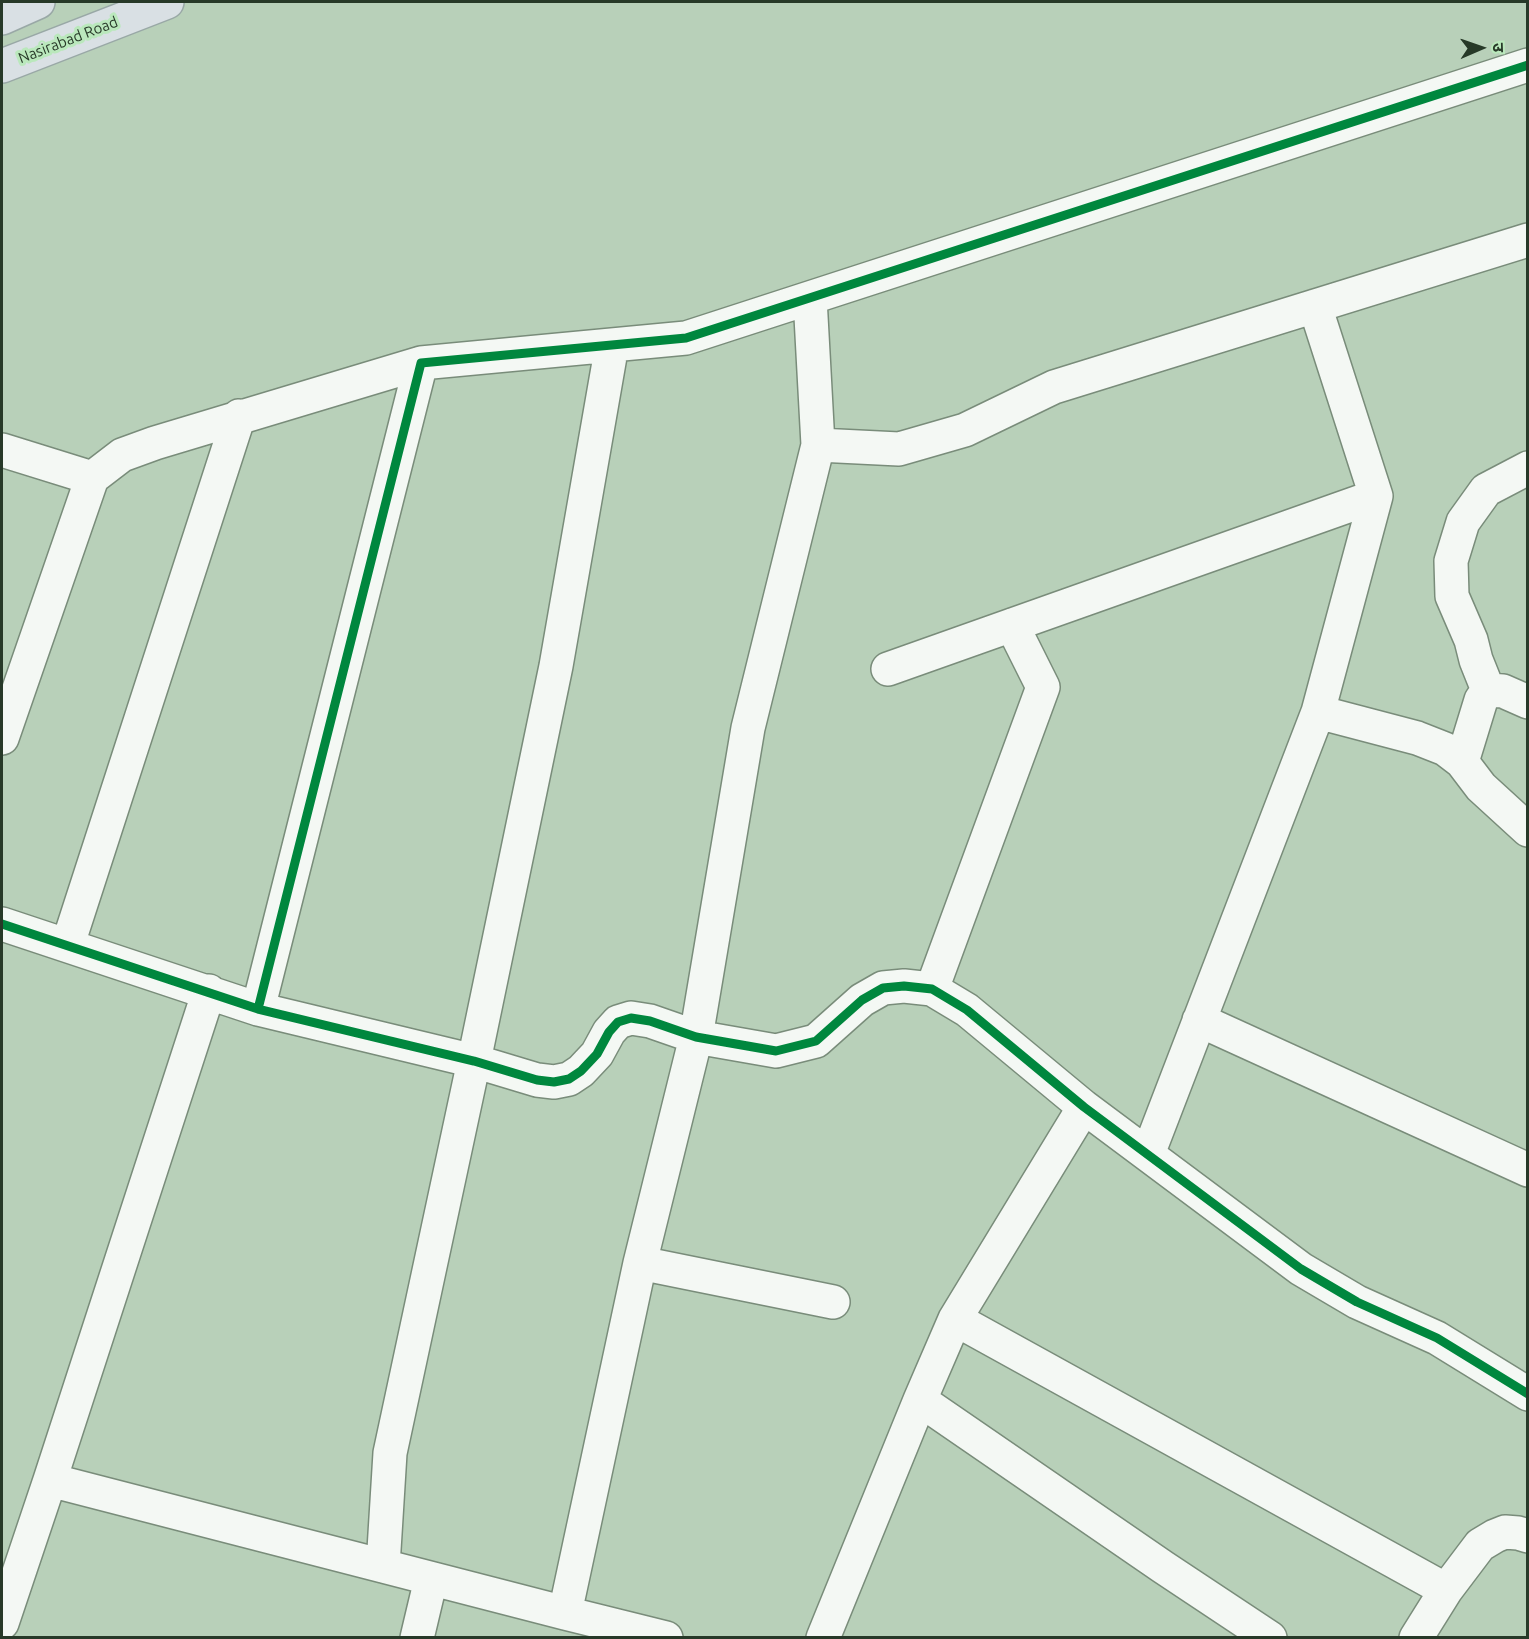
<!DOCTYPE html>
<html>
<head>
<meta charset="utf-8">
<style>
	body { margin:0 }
	#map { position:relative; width:1529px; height:1639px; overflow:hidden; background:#b8d0b9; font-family:Ubuntu,"Noto Sans Devanagari",sans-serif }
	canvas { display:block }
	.frame { position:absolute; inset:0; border:3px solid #273928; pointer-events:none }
	.north { position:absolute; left:1451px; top:18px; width:60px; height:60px; -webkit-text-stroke:4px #bae8bc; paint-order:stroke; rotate:88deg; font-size:16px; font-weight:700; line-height:24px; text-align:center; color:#273928 }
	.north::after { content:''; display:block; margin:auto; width:21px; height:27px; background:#273928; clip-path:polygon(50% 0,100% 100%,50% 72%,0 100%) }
</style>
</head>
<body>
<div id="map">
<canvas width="1529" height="1639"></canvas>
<div class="frame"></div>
<div class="north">उ</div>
</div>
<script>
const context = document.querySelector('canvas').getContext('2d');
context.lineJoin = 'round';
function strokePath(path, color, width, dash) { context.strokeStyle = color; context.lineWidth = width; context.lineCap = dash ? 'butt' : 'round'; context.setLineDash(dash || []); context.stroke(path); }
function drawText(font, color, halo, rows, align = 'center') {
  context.font = font + ' Ubuntu,sans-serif'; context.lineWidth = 6; context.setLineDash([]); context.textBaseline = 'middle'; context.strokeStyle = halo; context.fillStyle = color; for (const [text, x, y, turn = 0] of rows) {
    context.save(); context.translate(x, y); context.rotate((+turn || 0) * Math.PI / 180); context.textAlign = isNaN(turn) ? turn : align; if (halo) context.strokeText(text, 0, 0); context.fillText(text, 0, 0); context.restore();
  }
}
const minor = new Path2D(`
	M818,445l81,4 66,-19 89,-43 474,-147
	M2,450l90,28
	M888,669l488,-173
	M1488,690l-12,-30 -5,-20 -19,-44 -1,-35 12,-39 23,-32 42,-22
	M1318,712l99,26 28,11 17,13 19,25 47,43
	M2,738l90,-260 30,-23 33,-12 266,-80
	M1462,762l19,-62 7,-10 15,1 25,11
	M2,924l256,85 216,52 63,19 17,2 15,-3 12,-8 16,-17 12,-22 9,-10 13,-4 19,3 46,16 80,14 40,-10 46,-41 21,-12 21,-2 28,3 35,21 117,97 217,162 56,33 80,36 91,56
	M68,944l171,-528
	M932,989l111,-302 -31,-62
	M258,1009l163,-646 265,-25 842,-273
	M1199,1020l329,150
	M1148,1154l170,-442 58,-216 -61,-190
	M640,1263l193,39
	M955,1319l491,271
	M920,1400l243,167 107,71
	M50,1480l515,133 101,25
	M383,1566l7,-113 84,-392 82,-395 56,-321
	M565,1613l75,-350 56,-226 52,-309 70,-283 -8,-147
	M2,1623l48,-143 159,-489
	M417,1638l14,-59
	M823,1638l97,-238 35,-81 129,-212
	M1416,1638l30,-48 34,-45 15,-9 10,-4 13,1 10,3`);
const highway = new Path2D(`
	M2,18l36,-16
	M2,66l165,-64`);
const cycleway = new Path2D(`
	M2,924l256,85 216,52 63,19 17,2 15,-3 12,-8 16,-17 12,-22 9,-10 13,-4 19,3 46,16 80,14 40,-10 46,-41 21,-12 21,-2 28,3 35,21 117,97 217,162 56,33 80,36 91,56
	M258,1009l163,-646 265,-25 842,-273`);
const streetNames = [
	["Nasirabad Road",68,40,-21]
];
strokePath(minor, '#798c7a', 36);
strokePath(highway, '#99a8a6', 36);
strokePath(minor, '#f4f8f4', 33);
strokePath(highway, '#d9e0e4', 33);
strokePath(cycleway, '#00873e', 9);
drawText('15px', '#273928', '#bae8bc', streetNames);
</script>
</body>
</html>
